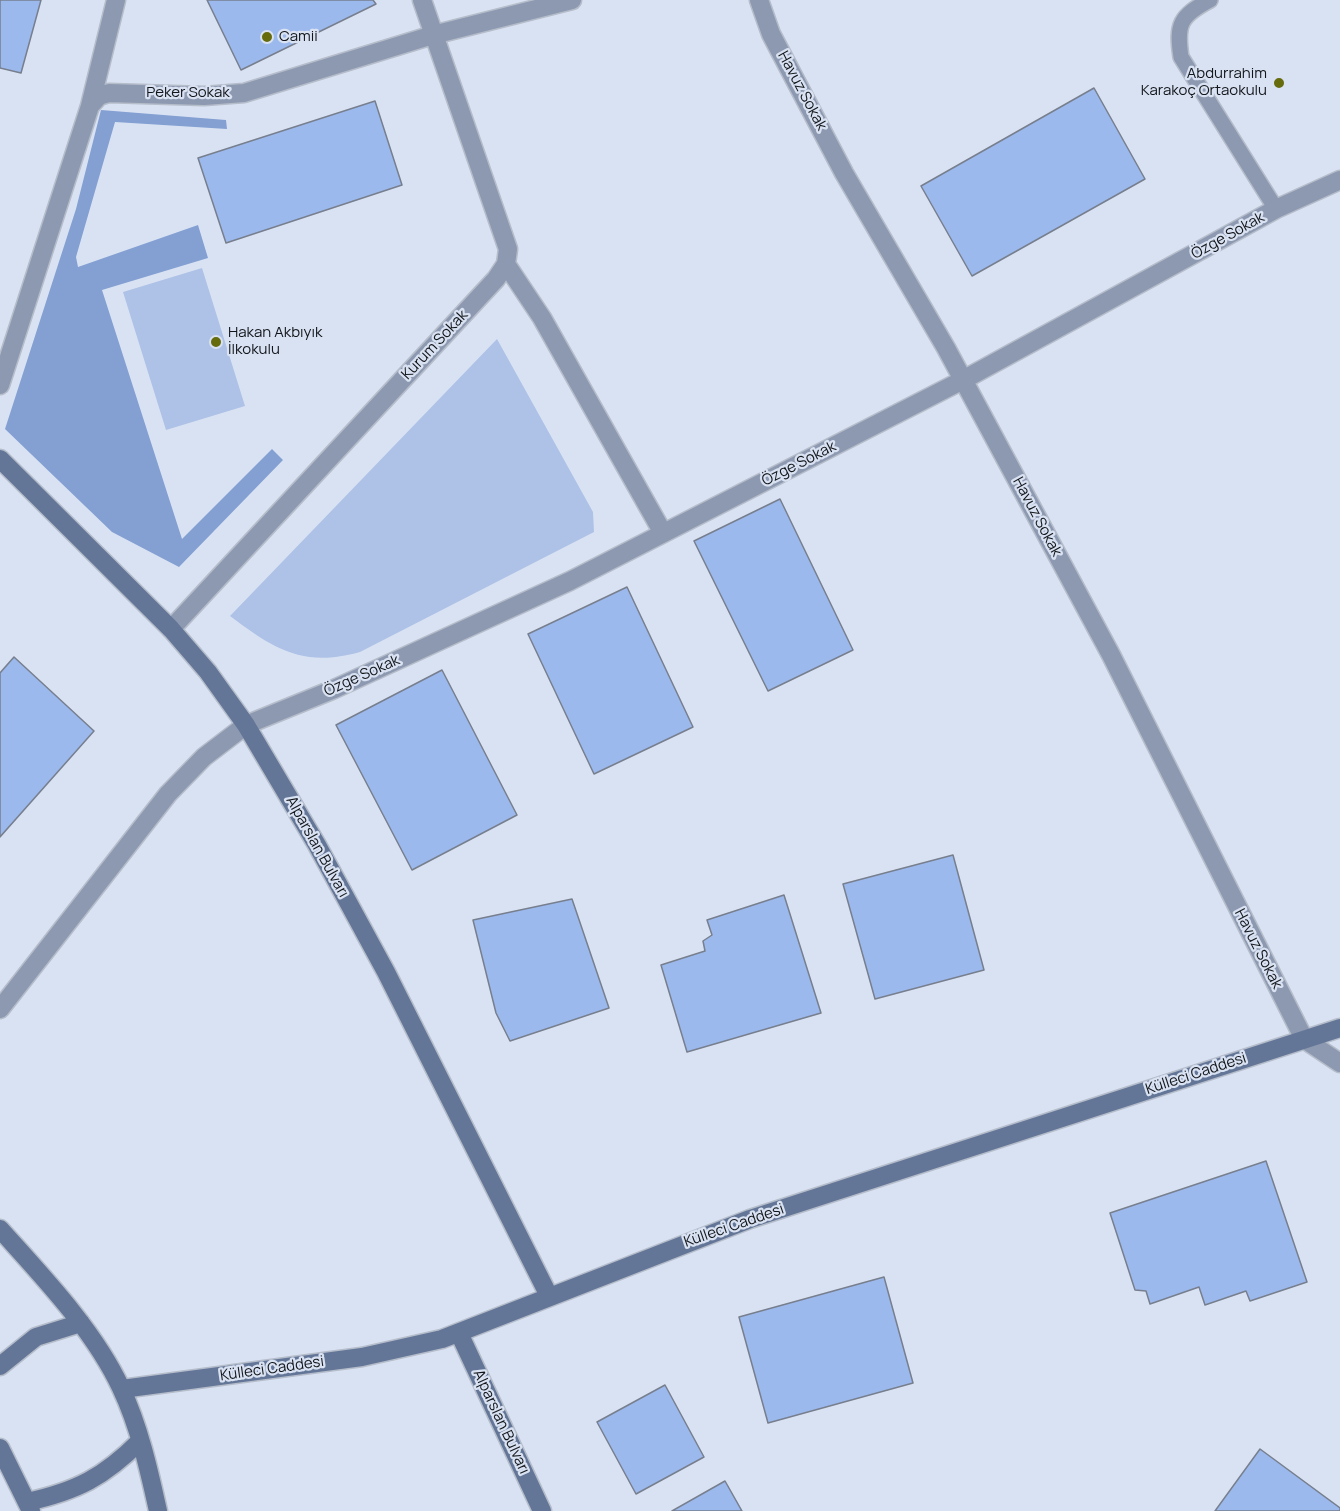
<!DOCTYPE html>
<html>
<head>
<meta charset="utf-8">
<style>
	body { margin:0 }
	canvas { display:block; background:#d9e2f2 }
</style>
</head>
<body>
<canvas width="1340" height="1511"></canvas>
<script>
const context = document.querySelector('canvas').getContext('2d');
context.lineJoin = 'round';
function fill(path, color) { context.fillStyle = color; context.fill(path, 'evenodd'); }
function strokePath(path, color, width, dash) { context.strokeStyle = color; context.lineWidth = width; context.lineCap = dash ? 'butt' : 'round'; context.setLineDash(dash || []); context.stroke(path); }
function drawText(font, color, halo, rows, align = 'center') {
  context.font = font + ' Manrope,sans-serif'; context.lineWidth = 4.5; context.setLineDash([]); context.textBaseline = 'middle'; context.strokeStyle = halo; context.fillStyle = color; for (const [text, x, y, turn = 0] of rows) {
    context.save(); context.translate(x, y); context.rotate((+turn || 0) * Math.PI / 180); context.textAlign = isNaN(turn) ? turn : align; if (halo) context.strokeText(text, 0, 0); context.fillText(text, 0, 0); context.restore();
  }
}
const green = new Path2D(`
	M202,268l43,138 -79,24 -43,-138z
	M497,339l96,173 1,20 -234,120c-57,16 -86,-3 -130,-36z`);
const forest = new Path2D(`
	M101,110l125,10 1,9 -112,-7 -39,135 2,10 120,-42 10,33 -106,32 80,249 90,-90 11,11 -104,107 -67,-35 -107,-103 71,-220z`);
const building = new Path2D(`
	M0,0h41l-20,73 -21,-5z
	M207,0h166l3,4 -135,66z
	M1094,88l51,91 -173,97 -51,-90z
	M375,101l27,84 -176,58 -28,-85z
	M780,499l73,151 -85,41 -74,-150z
	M627,587l66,140 -99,47 -66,-140z
	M14,657l80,74 -94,106v-164z
	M442,670l75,145 -105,55 -76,-145z
	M953,855l31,115 -109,29 -32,-115z
	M784,895l37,118 -134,39 -26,-87 44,-14 -2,-10 9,-6 -5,-15z
	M572,899l37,109 -99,33 -14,-28 -23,-93z
	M1266,1161l41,121 -57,19 -4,-10 -41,14 -6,-18 -49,17 -4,-13 -11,-1 -25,-77z
	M884,1277l29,106 -145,40 -29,-106z
	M665,1385l39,72 -68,37 -39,-72z
	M1260,1449l80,59v3h-125z
	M725,1481l17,30h-70z`);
const lane = new Path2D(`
	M1210,0c-30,16 -34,24 -29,57l95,152`);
const street = new Path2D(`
	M759,0l12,34 73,139 102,175 165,307 193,384 36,24
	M90,106l26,-106
	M506,264l36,54 121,215
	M0,385l90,-279 9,-10 10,-3 95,3 40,-3 189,-58 139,-35
	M171,629l325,-350 10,-15 2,-15 -86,-249
	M0,1009l168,-215 36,-37 42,-32 86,-35 238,-109 393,-201 313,-171 64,-29`);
const secondary = new Path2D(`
	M0,459l171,170 37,43 38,53 71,120 69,127 163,324
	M0,1229c43,48 94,101 121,159 18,38 28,82 37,123
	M459,1333l83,178
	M0,1366l36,-29 45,-14
	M122,1389l240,-32 80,-18 308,-120 590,-191
	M0,1448l31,63
	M27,1502c50,-11 77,-25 113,-61`);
const markers = [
	[267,37,6,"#666b0c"],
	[1279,83,6,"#666b0c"],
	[216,342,6,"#666b0c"]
];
const poiNames = [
	["Camii",279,37],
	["Abdurrahim",1267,74,"right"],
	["Karakoç Ortaokulu",1267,91,"right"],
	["Hakan Akbıyık",228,333],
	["İlkokulu",228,350]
];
const streetNames = [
	["Havuz Sokak",802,91,62],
	["Peker Sokak",188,93],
	["Özge Sokak",1228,236,-29],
	["Kurum Sokak",435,345,-47],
	["Özge Sokak",799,464,-27],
	["Havuz Sokak",1037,517,62],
	["Özge Sokak",362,676,-24],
	["Alparslan Bulvarı",317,847,61],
	["Havuz Sokak",1258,949,63],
	["Külleci Caddesi",1196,1074,-18],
	["Külleci Caddesi",734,1226,-19],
	["Külleci Caddesi",272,1369,-8],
	["Alparslan Bulvarı",501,1422,65]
];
fill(green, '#aec2e7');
fill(forest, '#84a0d3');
fill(building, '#9cb9ed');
strokePath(building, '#777f8e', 1.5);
strokePath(lane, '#b5bdcb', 18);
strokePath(street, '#b5bdcb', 21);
strokePath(secondary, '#b5bdcb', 21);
strokePath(lane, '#8d99b0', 15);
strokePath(street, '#8d99b0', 18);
strokePath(secondary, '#647697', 18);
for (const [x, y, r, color] of markers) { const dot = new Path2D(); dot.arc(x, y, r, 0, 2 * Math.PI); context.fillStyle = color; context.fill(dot); strokePath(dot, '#d9e2f2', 2); }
drawText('15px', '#12151a', '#d9e2f2', poiNames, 'left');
drawText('15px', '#12151a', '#d9e2f2', streetNames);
</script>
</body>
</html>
